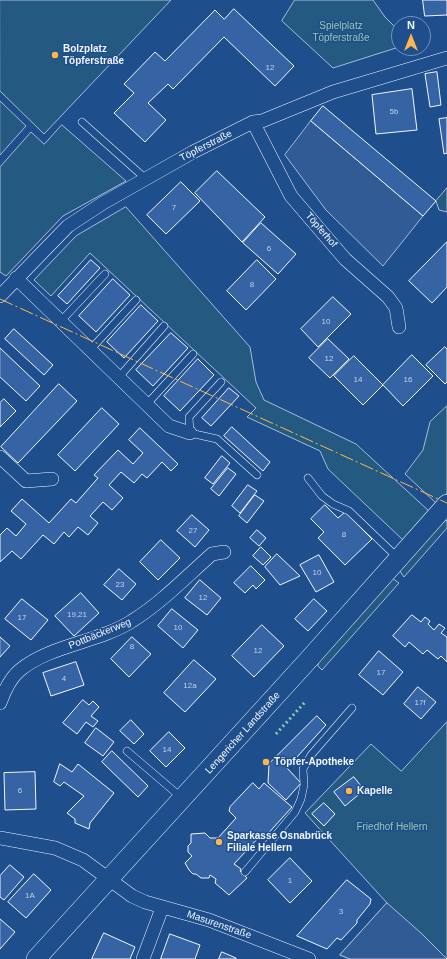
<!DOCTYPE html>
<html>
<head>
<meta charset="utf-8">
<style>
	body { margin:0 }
	#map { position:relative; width:447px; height:959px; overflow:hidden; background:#1f4e8c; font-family:Helvetica,sans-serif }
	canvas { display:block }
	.north { position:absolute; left:391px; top:16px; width:40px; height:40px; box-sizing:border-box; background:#1f4e8c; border:1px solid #7391ba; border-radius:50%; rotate:0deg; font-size:11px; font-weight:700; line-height:16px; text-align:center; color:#f2f6ff }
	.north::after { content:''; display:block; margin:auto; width:14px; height:18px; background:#ffb74d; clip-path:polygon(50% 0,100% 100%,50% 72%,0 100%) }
</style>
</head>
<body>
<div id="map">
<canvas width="447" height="959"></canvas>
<div class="north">N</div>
</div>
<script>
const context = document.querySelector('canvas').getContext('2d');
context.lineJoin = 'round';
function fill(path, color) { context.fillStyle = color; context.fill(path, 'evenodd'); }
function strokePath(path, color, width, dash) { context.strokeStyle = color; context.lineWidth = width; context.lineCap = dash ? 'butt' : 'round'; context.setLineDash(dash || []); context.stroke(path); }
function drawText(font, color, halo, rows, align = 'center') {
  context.font = font + ' Helvetica,sans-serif'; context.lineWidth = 3; context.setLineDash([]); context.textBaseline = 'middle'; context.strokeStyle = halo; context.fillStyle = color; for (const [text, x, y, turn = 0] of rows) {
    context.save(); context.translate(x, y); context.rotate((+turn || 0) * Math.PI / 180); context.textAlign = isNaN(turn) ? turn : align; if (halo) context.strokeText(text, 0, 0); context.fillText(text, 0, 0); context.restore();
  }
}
const green = new Path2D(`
	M0,0h171l-127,134 -44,-43z
	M295,0h78l12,17 14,14v16l-66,21 -51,-47z
	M0,101l26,25 -26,29z
	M62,125l64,56 -63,35 -57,60 -6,-4v-105l31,-35 13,12z
	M447,188v24l-8,-2 -3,-9z
	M126,207l124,140 6,35 8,18 92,44 74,68 -26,29 -76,-72 -8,-18 -73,-34 9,-9 -166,-155 -39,43 -17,-16 42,-44z
	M447,406v87l-10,11 -32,-30 18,-24 7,-28z
	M447,521v7l-43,49 -5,-7 42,-48z
	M392,578l7,5 -77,87 -4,-4v-5z
	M447,722v237h-97l-10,-4 47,-52 -82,-90 66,-69 30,27z`);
const parking = new Path2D(`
	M311,121l112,95 -40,50 -57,-56 -41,-55z
	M387,903l34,30 26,26h-97l-10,-4z`);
const building = new Path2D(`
	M423,0h24v15l-22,1z
	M234,9l60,57 -19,20 -51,-49 -51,52 -5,-5 -20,19 18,17 -21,22 -31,-29 20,-20 -10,-9 31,-32 10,9 50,-51 9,9z
	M437,72l4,33 -11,2 -5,-33z
	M412,89l5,41 -41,4 -4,-39z
	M323,106l113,95 -13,15 -112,-95z
	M447,118v35l-3,1 -5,-35z
	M217,171l48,46 -23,25 -47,-49z
	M181,182l19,19 -34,33 -19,-19z
	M261,223l35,31 -18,20 -35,-31z
	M447,242v45l-15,16 -23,-22z
	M91,260l9,8 -33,36 -9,-8z
	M257,260l19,19 -30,31 -19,-19z
	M113,279l17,16 -34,37 -17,-16z
	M333,297l18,17 -33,33 -17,-18z
	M141,305l17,16 -34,37 -17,-16z
	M14,329l39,36 -9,10 -39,-36z
	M171,333l17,15 -35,38 -17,-16z
	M328,339l21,20 -19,19 -21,-20z
	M445,347l2,2v33l-2,2 -19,-19z
	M0,348l40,38 -14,15 -26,-24z
	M412,355l21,21 -30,30 -20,-21z
	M354,356l29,29 -20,20 -29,-29z
	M198,359l16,16 -34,36 -16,-15z
	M59,384l18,17 -59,62 -17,-16z
	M229,388l10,8 -28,30 -9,-8z
	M4,399l12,12 -16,16v-24z
	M102,408l17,16 -44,47 -17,-16z
	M232,427l38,35 -7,9 -39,-35z
	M140,428l38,36 -7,7 -9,-9 -15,16 -5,-4 -8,9 -13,-11 -12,13 14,13 -11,12 -9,-8 -13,14 8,7 -10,12 -10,-8 -9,10 -5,-5 -10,12 -11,-9 -22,24 -9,-8 -12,11v-27l7,-7 9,8 10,-12 -15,-13 11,-12 27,24 22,-24 5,4 22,-25 -4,-3 24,-25 15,14 10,-11 -14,-13z
	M222,456l8,7 -17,21 -8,-6z
	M228,468l8,6 -17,22 -8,-7z
	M248,485l9,6 -17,22 -8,-7z
	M255,495l9,6 -17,22 -8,-7z
	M325,505l13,13 7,-6 27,27 -27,26 -27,-27 6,-6 -13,-13z
	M192,515l17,15 -14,17 -18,-16z
	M257,530l9,8 -7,8 -9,-8z
	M161,540l19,18 -22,22 -18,-18z
	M261,547l10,10 -8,8 -10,-9z
	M277,554l23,22 -20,9 -15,-18z
	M319,555l15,27 -18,10 -16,-27z
	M251,566l14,14 -9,9 -3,-4 -8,8 -11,-10z
	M119,569l17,15 -14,16 -18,-15z
	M200,580l21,18 -14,17 -22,-17z
	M81,593l18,20 -25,23 -19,-20z
	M22,599l26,21 -17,20 -26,-21z
	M314,599l13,12 -19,20 -13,-12z
	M172,609l26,21 -15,18 -25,-22z
	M412,615l9,7 4,-5 5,4 -2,3 6,6 5,-6 6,4 -4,5 6,4v25l-6,-6 -3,3 -11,-9 -4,4 -14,-12 -4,5 -12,-11z
	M262,625l22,21 -30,31 -22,-21z
	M0,637l10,9 -10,11z
	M132,637l19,17 -22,23 -18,-18z
	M379,651l24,21 -20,23 -24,-20z
	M194,660l22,19 -31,33 -21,-19z
	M76,662l8,23 -33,11 -8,-23z
	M418,687l18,15 -15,17 -17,-15z
	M83,700l6,5 4,-4 6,6 -8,9 7,5 -5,6 -7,-5 -9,12 -14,-11z
	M317,716l9,9 -39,43 14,15 -15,17 -18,-17 1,-19z
	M131,720l13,14 -10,10 -14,-13z
	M96,728l18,14 -11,14 -18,-13z
	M169,732l16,16 -19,19 -16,-16z
	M112,751l36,35 -10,11 -36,-35z
	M60,764l12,8 6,-8 36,29 -24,30 -1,6 -14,-6v-4l-8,-6 17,-17 -20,-14 -4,4 -6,-4z
	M35,772l1,37 -31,1 -1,-37z
	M354,777l10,13 -19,16 -11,-14z
	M253,783l6,6 5,-6 28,24 -28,31 -4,-2 -26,28 7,5 -1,2 7,7 -18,17 -14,-12 1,-4 -6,-4 -1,3h-8l-5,-4h-3l-4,-4 -4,-7 7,-7 -4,-4v-6l3,-3v-9l14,-1 5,5h8l18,-20 -7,-7 1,-4z
	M324,803l11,11 -11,12 -12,-12z
	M290,858l22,23 -22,22 -22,-23z
	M10,865l14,12 -20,23 -4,-3v-21z
	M34,874l17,16 -25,28 -18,-16z
	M347,880l24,19 -1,5 -13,16v3l-16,17 -4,-2 -10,11 -30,-13z
	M0,919l15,13 -15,17z
	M104,933l31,14 -5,12h-38z
	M170,934l30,11 -5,14h-34z
	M222,952l14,6v1h-17z`);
const lane = new Path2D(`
	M82,122l64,57
	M60,322l45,-48
	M90,350l46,-50
	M119,377l45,-51
	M221,382l-32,35 1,16 27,6 40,36
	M147,404l46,-50
	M308,478l14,18 11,8 16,7 49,47
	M127,751l55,47
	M245,872l50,-60 6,-13 3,-14 -1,-16 8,-14 41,-47`);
const street = new Path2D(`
	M253,122l38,74 54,63 43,38 8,11 3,19
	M16,278l153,148 21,7
	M0,296l68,-70 35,-23 90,-51 60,-30 9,-1 71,-29 114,-34
	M0,457l26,24 26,-2
	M0,703c4,-11 10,-25 20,-33 30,-25 80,-28 112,-49 29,-18 54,-44 80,-67l12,-2
	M0,838l55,10 28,12 49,36 13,6 64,18 100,39
	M143,959l19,-51`);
const secondary = new Path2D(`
	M36,959l275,-302 136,-153`);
const hedge = new Path2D(`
	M276,734l30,-33`);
const power = new Path2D(`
	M0,299l447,204`);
const markers = [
	[55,55,4,"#ffb74d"],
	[266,762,4,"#ffb74d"],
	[349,791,4,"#ffb74d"],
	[219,842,4,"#ffb74d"]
];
const numberNames = [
	["12",270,68],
	["5b",394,112],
	["7",174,208],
	["6",269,249],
	["8",252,285],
	["10",326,322],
	["12",329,359],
	["14",358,380],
	["16",408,380],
	["27",193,531],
	["8",344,535],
	["10",317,573],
	["23",120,585],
	["12",203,598],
	["19,21",77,615],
	["17",22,618],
	["10",178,628],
	["8",132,647],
	["12",258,651],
	["17",381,673],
	["4",64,679],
	["12a",190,686],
	["17f",420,703],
	["14",167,750],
	["6",20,791],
	["1",290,881],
	["1A",30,896],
	["3",341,912]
];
const parkNames = [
	["Spielplatz",341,26],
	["Töpferstraße",341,38],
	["Friedhof Hellern",392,827]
];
const poiNames = [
	["Bolzplatz",63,49],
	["Töpferstraße",63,61],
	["Töpfer-Apotheke",274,762],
	["Kapelle",357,791],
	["Sparkasse Osnabrück",227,836],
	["Filiale Hellern",227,848]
];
const streetNames = [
	["Töpferstraße",206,146,-27],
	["Töpferhof",321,230,49],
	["Pottbäckerweg",100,634,-22],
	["Lengericher Landstraße",243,733,-48],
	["Masurenstraße",219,925,19]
];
fill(green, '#245a82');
strokePath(green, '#a8bbd7', 1);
fill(parking, '#305b95');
strokePath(parking, '#a8bbd7', 1);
fill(building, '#3563a3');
strokePath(building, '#f2f6ff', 1);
strokePath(lane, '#f2f6ff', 8);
strokePath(street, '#f2f6ff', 14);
strokePath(secondary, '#f2f6ff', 20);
strokePath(lane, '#1f4e8c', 7);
strokePath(street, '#1f4e8c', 13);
strokePath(secondary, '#1f4e8c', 19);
strokePath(hedge, '#97c8a6', 3, [2, 3]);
strokePath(power, '#ffb74d', 1, [14, 3, 2, 3]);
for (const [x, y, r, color] of markers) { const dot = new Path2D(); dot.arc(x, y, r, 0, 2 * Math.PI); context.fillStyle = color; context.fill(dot); strokePath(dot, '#1f4e8c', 1.5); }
drawText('8px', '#c3d1e8', null, numberNames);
drawText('10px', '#97c8a6', '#1f4e8c', parkNames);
drawText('bold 10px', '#f2f6ff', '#1f4e8c', poiNames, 'left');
drawText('10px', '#f2f6ff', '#1f4e8c', streetNames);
</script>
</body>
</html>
